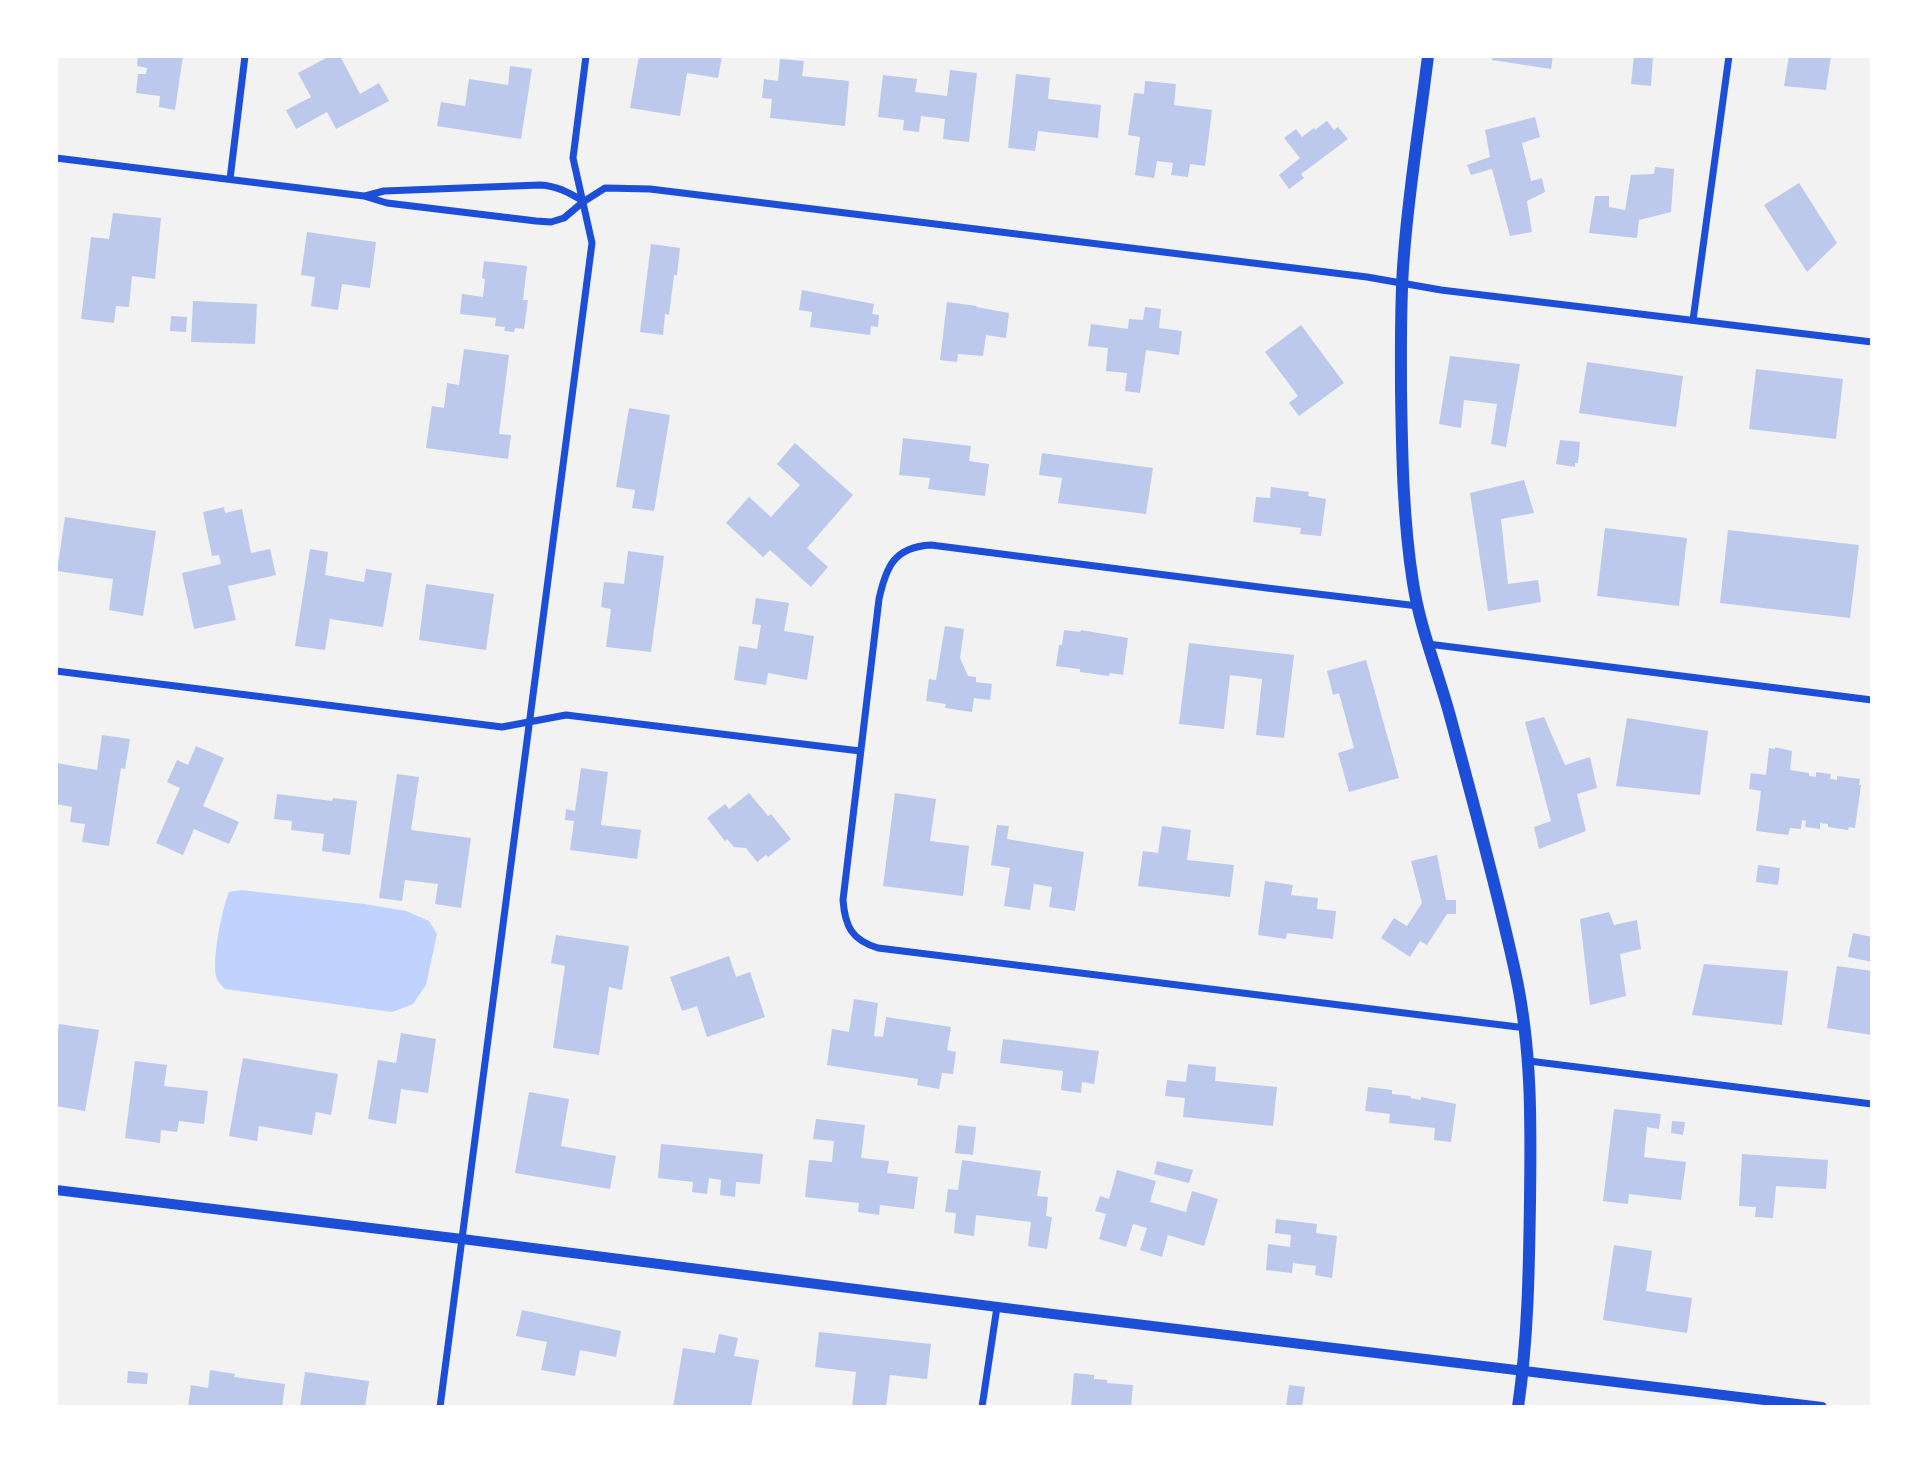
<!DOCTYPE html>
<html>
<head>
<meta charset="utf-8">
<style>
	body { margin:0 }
	#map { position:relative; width:1928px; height:1463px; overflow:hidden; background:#f2f2f2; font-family:Roboto,sans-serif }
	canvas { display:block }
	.frame { position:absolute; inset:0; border:58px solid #fff; pointer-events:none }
</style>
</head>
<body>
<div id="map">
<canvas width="1928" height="1463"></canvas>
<div class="frame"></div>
</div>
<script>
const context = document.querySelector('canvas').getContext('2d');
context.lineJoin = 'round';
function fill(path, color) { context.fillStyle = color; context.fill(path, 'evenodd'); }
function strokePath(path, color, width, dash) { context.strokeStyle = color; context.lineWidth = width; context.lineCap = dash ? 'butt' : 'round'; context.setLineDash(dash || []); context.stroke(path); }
const water = new Path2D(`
	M241,890l123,14 42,7 23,10 8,13 -11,51 -13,19 -21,8 -167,-23c-4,-4 -8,-8 -9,-13 -4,-18 6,-67 13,-84z`);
const building = new Path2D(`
	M138,56h45l-8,54 -16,-3 1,-11 -24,-3 2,-19h8l1,-6 -10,-2z
	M330,56h10l20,38 19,-11 10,18 -53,28 -9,-17 -31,17 -10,-19 25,-13 -13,-24z
	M639,56l26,1 57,-1 -4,22 -31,-5 -7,43 -50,-8z
	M1492,56h61l-2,13 -59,-9z
	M1634,56h19l-2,30 -20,-2z
	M1789,56h42l-5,34 -42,-4z
	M780,59l24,2 -2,15 47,5 -4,45 -75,-8 2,-19 -10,-1 2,-19 14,2z
	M510,66l22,3 -11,70 -84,-13 4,-24 24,4 4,-27 39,6z
	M950,70l27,3 -8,69 -26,-3 2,-20 -24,-3 -2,16 -16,-2 1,-10 -26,-3 5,-42 34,4 -2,13 32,4z
	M1016,74l34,4 -2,21 53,6 -3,33 -60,-7 -3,20 -27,-3z
	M1145,81l31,3 -2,21 38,5 -7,56 -15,-2 -2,13 -17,-2 2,-12 -16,-2 -3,17 -19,-3 5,-38 -12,-2 6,-42 10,1z
	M1535,117l5,20 -18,6 9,38 11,-3 3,14 -18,9 5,31 -22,4 -18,-67 -21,6 -4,-10 23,-8 -5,-27z
	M1327,121l7,9 4,-3 10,12 -47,35 3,4 -15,11 -10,-14 21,-17 -16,-20 12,-9 6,8 12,-9 1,2z
	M1655,167l19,2 -3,43 -32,8 -2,18 -48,-5 6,-37h14v11l16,3 6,-35 23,-1z
	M1799,183l38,60 -30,29 -43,-67z
	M113,213l48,5 -6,61 -23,-3 -3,31 -13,-1 -2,17 -33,-4 10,-82 18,2z
	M307,232l69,10 -6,46 -28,-4 -4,26 -27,-4 4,-29 -14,-2z
	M651,244l29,4 -3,27h-3l-5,40 -4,-1 -2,21 -23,-3z
	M484,261l43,5 -4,34h5l-4,29 -9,-1 -1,4 -10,-1 1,-4 -10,-1 1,-8 -36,-4 2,-20 21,3 2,-18 -3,-1z
	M802,290l72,14 -2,10 7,1 -1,12 -7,-1 -1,9 -60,-8 2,-15 -13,-2z
	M193,301l64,3 -2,40 -64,-2z
	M947,302l30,4 -1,1 33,6 -3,25 -20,-3 -3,21 -25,-2 -1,8 -17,-2z
	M1145,307l16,2 -2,19 23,3 -3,24 -33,-5 -6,43 -15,-2 2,-18 -21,-2 2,-23 -20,-2 3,-22 37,5 1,-10 14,1z
	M171,316l16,1 -1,15 -16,-1z
	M1301,325l43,58 -45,33 -10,-13 9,-7 -33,-44z
	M464,349l45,6 -10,79 12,1 -3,24 -82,-11 6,-42 12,2 3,-25 12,2z
	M1450,356l70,8 -14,83 -15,-3 6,-40 -33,-4 -3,28 -22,-4z
	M1587,362l96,14 -7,51 -97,-14z
	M1756,369l87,10 -7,60 -87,-10z
	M629,408l41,7 -16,96 -22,-3 3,-18 -19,-3z
	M903,438l68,8 -2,15 20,3 -4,32 -57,-7 2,-11 -31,-3z
	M1560,440l20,2 -2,21h-3v4l-19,-3z
	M795,443l58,52 -46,53 21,19 -17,20 -41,-37 -7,7 -37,-34 23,-26 22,20 29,-32 -23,-21z
	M1042,453l111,15 -7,46 -88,-11 4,-25 -23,-3z
	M1524,480l10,33 -33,6 7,65 30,-4 3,22 -53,9 -18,-118z
	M1271,487l38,5 -1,4 18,3 -5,37 -21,-2 1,-6 -48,-6 3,-25 14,1z
	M224,507l1,6 17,-4 9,44 19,-4 6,26 -48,11 8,34 -42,9 -12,-56 39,-9 -2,-9 -7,1 -9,-44z
	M65,517l91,14 -13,85 -34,-6 4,-31 -56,-8z
	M1605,528l82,10 -8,68 -82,-10z
	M1728,530l131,15 -9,73 -130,-15z
	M310,549l18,3 -3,23 39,7 2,-13 26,4 -9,54 -53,-8 -5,31 -30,-4z
	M628,551l36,5 -13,96 -45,-5 5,-38 -10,-2 3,-25 20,2z
	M426,584l68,10 -8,56 -67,-10z
	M756,598l33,5 -5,28 30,5 -7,44 -39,-7 -2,12 -32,-5 5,-34 18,3 4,-24 -9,-1z
	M945,626l19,3 -4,29 8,18 8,1v5l16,2 -2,16 -16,-2 -2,14 -27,-4 1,-4 -20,-3 3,-22 7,1z
	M1064,630l16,2 1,-2 47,8 -5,37 -13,-2 -1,3 -29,-4v-3l-24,-3 3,-21h3z
	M1189,643l105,12 -10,83 -28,-3 6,-56 -32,-4 -6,54 -45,-5z
	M1366,660l33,118 -50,14 -11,-39 16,-5 -15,-55 -6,2 -6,-24z
	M1544,717l21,48 25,-8 7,31 -20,6 9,37 -47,18 -5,-22 17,-6 -26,-99z
	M1627,718l81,13 -8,64 -84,-9z
	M102,735l28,4 -5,30 -4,-1 -12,78 -27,-4 3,-18 -15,-2 2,-15 -16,-3v-41l41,7z
	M196,746l28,12 -21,48 36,16 -10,22 -35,-15 -11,26 -27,-12 24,-55 -13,-6 10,-22 11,5z
	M1775,747l17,4 -2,19 19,3v3l7,1v-5l15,2 -1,5 7,1v-4l23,3 -1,6h2l-6,43 -6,-1 -1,3 -20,-3v-3l-8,-1v6l-15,-2 1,-6 -4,-1 -1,9 -11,-1 -2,7 -32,-4 5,-40 -12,-2 2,-16 15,2 3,-27 6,1z
	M581,768l27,4 -7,53 40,5 -4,29 -67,-9 4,-29 -9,-1 1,-11 9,2z
	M397,774l22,3 -8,53 60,8 -10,70 -26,-4 3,-20 -33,-4 -3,21 -23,-3z
	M749,793l19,23 3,-2 20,25 -23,18 -2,-2 -9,7 -11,-14 -12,-1 -7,-8 -2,2 -18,-23 18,-14 4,5z
	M895,793l41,6 -6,42 39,5 -6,50 -80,-10z
	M277,794l55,7 1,-3 24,3 -7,54 -28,-4 2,-17 -33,-4 1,-9 -18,-2z
	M997,825l12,1 -2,13 77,13 -9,59 -26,-4 3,-20 -18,-3 -4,26 -26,-4 6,-38 -19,-3z
	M1162,826l29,4 -4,30 47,5 -4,32 -92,-11 5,-35 15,2z
	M1437,855l9,45h10v14h-9l-20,31 -7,-4 -10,16 -29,-19 13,-20 13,8 15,-23 -11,-42z
	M1758,865l22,3 -2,17 -22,-3z
	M1265,881l28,4 -2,10 27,3 -1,11 19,2 -3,28 -46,-6 -1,6 -28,-4z
	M1609,912l5,13 23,-5 4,29 -21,5 6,42 -36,9 -10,-86z
	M1853,933l19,4v25l-24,-5z
	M556,935l73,11 -7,44 -13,-3 -10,68 -46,-7 12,-82 -14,-3z
	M729,956l7,21 14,-5 15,45 -58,20 -10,-31 -15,5 -12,-34z
	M1704,964l84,7 -6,54 -90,-10z
	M1837,966l35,5v64l-45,-7z
	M854,999l24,4 -4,33 9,1 3,-20 65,10 -4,23 9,2 -3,22 -11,-1 -3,16 -22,-4 1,-6 -91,-14 5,-36 17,3z
	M59,1024l40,6 -14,81 -29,-5v-63z
	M401,1033l35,6 -8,54 -27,-4 -5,35 -28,-5 10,-59 18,3z
	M1003,1039l96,12 -5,33 -12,-2 -1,11 -20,-3 2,-19 -63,-8z
	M243,1058l95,16 -7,41 -15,-3 -4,23 -53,-9 -2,15 -28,-5z
	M135,1061l32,4 -3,21 44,5 -4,33 -25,-3 -2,11 -16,-2 -1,13 -35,-5z
	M1188,1064l28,3 -1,14 62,6 -4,39 -90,-9 2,-19 -20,-2 2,-16 19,2z
	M1368,1087l24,3v4l19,2 -1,2 11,2v-3l35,7 -5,38 -17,-2 1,-12 -46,-5 1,-9 -25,-3z
	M529,1092l40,7 -8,47 55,10 -6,33 -95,-16z
	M1614,1109l47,5 -2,15 -12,-2 -3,30 42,5 -5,38 -52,-6 -1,10 -25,-3z
	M816,1119l49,6 -4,33 28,3 -2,12 31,4 -4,32 -34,-4 -1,10 -21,-3 1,-9 -54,-6 4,-37 23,2 2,-21 -21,-2z
	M1672,1121l13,1 -2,13 -12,-2z
	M958,1125l18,2 -3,28 -18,-2z
	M661,1144l102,10 -3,30 -24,-2 -1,15 -15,-2 1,-15 -12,-2 -2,16 -15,-2 1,-10 -35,-4z
	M1742,1154l86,6 -2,29 -50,-3 -3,32 -18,-1 1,-10 -17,-1z
	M962,1160l79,11 -4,25 11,1 -2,19 6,1 -5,32 -19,-3 3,-24 -55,-7 -2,21 -20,-3 2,-20 -11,-1 3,-23 10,1z
	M1157,1161l36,9 -4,13 -35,-9z
	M1117,1170l39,11 -6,21 36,10 6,-21 26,8 -14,47 -36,-11 -6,22 -22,-7 7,-22 -14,-4 -7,23 -27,-8 7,-25 -11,-3 5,-15 9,3z
	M1276,1219l41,5 -1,9 21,3 -5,42 -17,-3 1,-9 -23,-3 -1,10 -26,-3 2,-26 22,3 1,-12 -16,-2z
	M1614,1245l38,6 -6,40 46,7 -5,35 -84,-13z
	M522,1310l99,21 -5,26 -36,-7 -5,26 -34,-6 6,-28 -31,-6z
	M819,1332l112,12 -4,35 -37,-4 -4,32h-34l4,-35 -41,-5z
	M719,1334l19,4 -4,18 25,4 -8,47h-78l10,-59 32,5z
	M210,1370l25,4 -1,3 51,7 -3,23h-94l3,-22 17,3z
	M128,1371l20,2 -1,11 -20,-1z
	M305,1372l64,9 -4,26h-65z
	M1074,1373l20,2v4l13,1v3l26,2 -2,22h-60z
	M1289,1385l16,2 -3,20h-16z`);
const minor = new Path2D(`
	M56,158l308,38 23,7 149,18 15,1 13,-4 19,-16 22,-14 45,1 717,88 74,13 431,52
	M230,179l15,-123
	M365,196l19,-5 156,-6c17,1 28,7 43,16
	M1693,320l36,-264
	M1418,606l-151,-18 -336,-43c-37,2 -45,22 -52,54l-36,301c2,27 9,40 35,48l648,80
	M1428,644l444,56
	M56,671l446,56 64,-12 294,36
	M1529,1061l343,43
	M440,1407l152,-1164 -19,-85 13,-102
	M982,1407l15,-100`);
const tertiary = new Path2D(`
	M56,1190l406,49 591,75 769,93`);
const secondary = new Path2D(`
	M1428,56c-8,66 -19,132 -24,198 -4,46 -3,91 -3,137 1,64 2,129 12,192 7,45 25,89 37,133 23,86 47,172 66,260 16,75 15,149 14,225 -1,69 -2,138 -12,206`);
fill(water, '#bfd3fe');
fill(building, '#bdc9ec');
strokePath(minor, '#1d4ed8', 7);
strokePath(tertiary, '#1d4ed8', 10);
strokePath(secondary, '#1d4ed8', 12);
</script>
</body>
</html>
